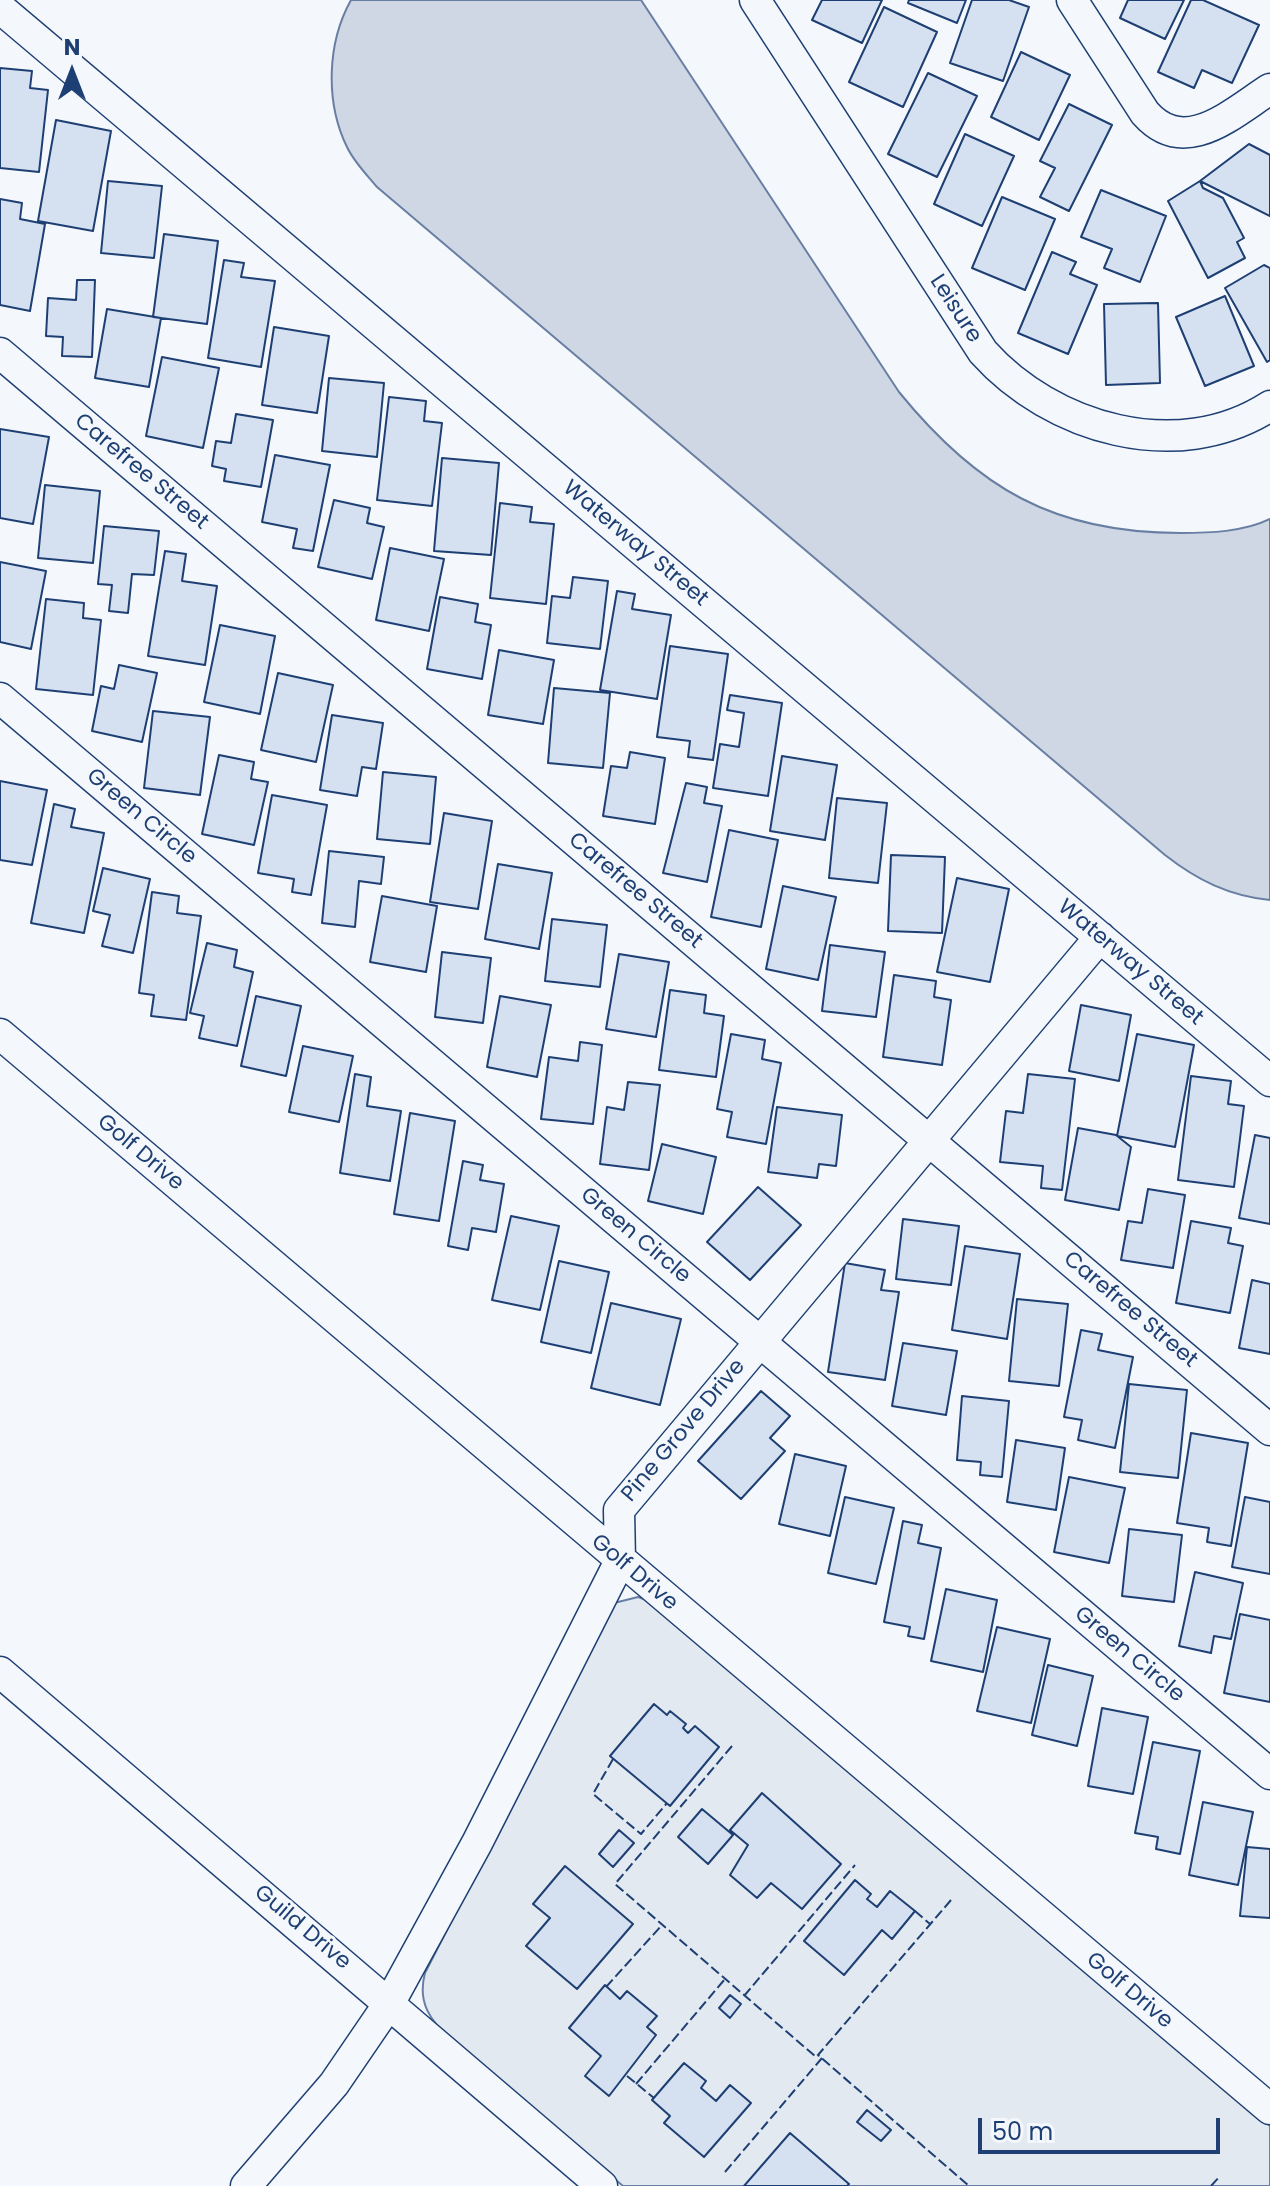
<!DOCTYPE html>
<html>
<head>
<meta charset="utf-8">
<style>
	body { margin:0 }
	#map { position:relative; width:1270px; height:2186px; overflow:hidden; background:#f4f7fb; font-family:Poppins,sans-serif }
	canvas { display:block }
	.north { position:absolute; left:32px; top:32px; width:80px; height:80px; -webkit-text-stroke:6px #f4f7fb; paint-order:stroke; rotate:0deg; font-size:22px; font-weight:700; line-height:32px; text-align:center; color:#1d3f73 }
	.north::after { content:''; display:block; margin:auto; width:28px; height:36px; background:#1d3f73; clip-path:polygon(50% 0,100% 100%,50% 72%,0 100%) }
	.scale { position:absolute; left:978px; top:2118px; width:242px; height:36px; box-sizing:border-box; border:4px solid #1d3f73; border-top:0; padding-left:10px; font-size:24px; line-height:28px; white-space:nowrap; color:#1d3f73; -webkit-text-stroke:6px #f4f7fb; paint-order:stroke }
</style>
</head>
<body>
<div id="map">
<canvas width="1270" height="2186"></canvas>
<div class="north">N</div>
<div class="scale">50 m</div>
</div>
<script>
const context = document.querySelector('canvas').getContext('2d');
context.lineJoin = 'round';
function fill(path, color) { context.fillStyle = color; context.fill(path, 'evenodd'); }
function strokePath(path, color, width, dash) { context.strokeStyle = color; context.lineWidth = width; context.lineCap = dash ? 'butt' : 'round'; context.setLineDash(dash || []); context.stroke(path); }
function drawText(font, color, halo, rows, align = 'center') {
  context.font = font + ' Poppins,sans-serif'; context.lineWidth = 6; context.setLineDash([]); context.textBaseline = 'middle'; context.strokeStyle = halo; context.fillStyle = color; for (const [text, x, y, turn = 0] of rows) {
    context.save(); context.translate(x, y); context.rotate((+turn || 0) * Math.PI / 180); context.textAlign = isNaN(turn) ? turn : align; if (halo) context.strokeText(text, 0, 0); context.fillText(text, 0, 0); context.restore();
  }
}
const green = new Path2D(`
	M638,1597l14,5 618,524v60h-647l-171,-145c-22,-21 -35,-38 -27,-68l189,-370z`);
const water = new Path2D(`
	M351,0h290l258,392c78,96 155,141 281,141 29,0 64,-1 90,-14v381c-41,-4 -73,-20 -105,-45l-788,-668c-10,-12 -23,-25 -30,-40 -22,-45 -20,-104 4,-147z`);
const building = new Path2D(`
	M822,0h60l-20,43 -50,-23z
	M909,0h57l-9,23 -49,-20z
	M972,0h37l20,7 -26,74 -53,-18z
	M1128,0h56l-19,39 -45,-21z
	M1191,0h12l56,25 -27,58 -30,-13 -8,18 -36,-16z
	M884,7l53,25 -34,75 -54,-25z
	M1021,52l49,23 -31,65 -48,-23z
	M0,68l32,3 -2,17 18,2 -9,82 -39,-4z
	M928,73l49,23 -40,81 -49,-23z
	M1069,104l43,21 -43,86 -29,-14 15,-29 -15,-7z
	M56,120l55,11 -18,100 -55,-10z
	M965,134l49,22 -32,70 -48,-22z
	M1249,144l21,11v61l-70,-35z
	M108,181l54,5 -8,72 -53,-5z
	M1200,181l3,7 20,10 21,40 -7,4 8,16 -37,20 -40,-77z
	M1101,190l65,26 -26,66 -36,-14 8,-19 -31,-12z
	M1002,197l53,22 -30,71 -53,-22z
	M0,199l22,4 -2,16 25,5 -15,87 -30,-6z
	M164,234l54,7 -11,83 -54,-7z
	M1052,252l24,10 -6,12 27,11 -29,69 -50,-21z
	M224,260l20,3 -3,14 34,4 -14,86 -53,-9z
	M1264,265l6,3v92l-3,2 -42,-74z
	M77,280h18l-3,77 -30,-1 1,-19 -17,-1 2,-38 28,2z
	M1225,296l29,70 -49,20 -29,-69z
	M1158,303l2,80 -54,2 -2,-81z
	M107,309l54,9 -12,69 -54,-9z
	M274,327l55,9 -12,77 -55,-8z
	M162,357l57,11 -16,80 -57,-12z
	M329,378l55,5 -7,74 -55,-6z
	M389,397l37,4 -2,20 18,2 -10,83 -55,-6z
	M236,414l37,6 -12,67 -37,-6 2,-12 -14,-3 4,-25 15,2z
	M0,429l49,8 -16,87 -33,-6z
	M275,455l55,10 -17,86 -20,-3 4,-19 -35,-7z
	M442,458l57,5 -8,92 -57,-4z
	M45,485l55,6 -7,72 -55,-5z
	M334,500l36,8 -3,15 17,4 -12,52 -54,-12z
	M500,503l32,4 -2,15 24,2 -8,80 -56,-6z
	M104,526l55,5 -5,44 -22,-1 -4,39 -19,-2 3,-26 -14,-1z
	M390,548l54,11 -15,72 -53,-11z
	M165,551l21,3 -4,27 35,5 -12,79 -57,-9z
	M0,562l46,9 -15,78 -31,-7z
	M573,577l35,4 -8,68 -53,-6 5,-47 18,2z
	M617,591l18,3 -3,15 39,6 -14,84 -57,-9z
	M440,597l38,7 -3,18 16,3 -9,54 -55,-10z
	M46,599l38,4 -1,15 18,2 -8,75 -57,-6z
	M220,625l55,11 -15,78 -56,-12z
	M670,646l58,8 -15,106 -25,-3 2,-16 -33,-4z
	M499,650l55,10 -11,64 -55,-9z
	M119,665l38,8 -15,69 -50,-11 9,-45 13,3z
	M278,673l55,12 -17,77 -55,-12z
	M554,688l56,5 -7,75 -55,-5z
	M730,695l52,8 -14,93 -55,-8 7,-44 19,3 5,-34 -17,-3z
	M153,711l57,6 -10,78 -56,-7z
	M332,715l51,8 -7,46 -14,-2 -5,29 -37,-6z
	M630,752l35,6 -10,66 -52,-8 8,-50 16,2z
	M219,755l35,7 -3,17 17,3 -14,63 -52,-11z
	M782,756l55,9 -12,75 -55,-9z
	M383,772l53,5 -6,67 -53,-5z
	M0,781l47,9 -15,75 -32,-5z
	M686,783l21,4 -3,16 18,3 -15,76 -44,-9z
	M272,795l55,10 -16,90 -19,-3 2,-13 -36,-6z
	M837,798l50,5 -9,80 -49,-5z
	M54,804l21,5 -4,18 33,6 -20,100 -53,-10z
	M444,813l48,8 -14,88 -48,-7z
	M729,830l49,10 -17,87 -50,-10z
	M329,851l55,6 -3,27 -22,-3 -4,46 -33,-4z
	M891,855l54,2 -3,76 -54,-2z
	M498,864l54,9 -13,76 -54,-10z
	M103,868l47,11 -17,74 -31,-7 8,-31 -17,-4z
	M957,878l52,11 -19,93 -53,-10z
	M783,886l53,11 -18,83 -52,-11z
	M152,892l27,4 -2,17 24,3 -15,104 -35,-4 3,-21 -15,-2z
	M382,896l55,10 -11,66 -56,-10z
	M552,919l55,6 -7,62 -55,-6z
	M207,943l30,7 -3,17 19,5 -16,74 -38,-8 5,-22 -14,-3z
	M830,945l55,7 -9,65 -54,-6z
	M442,952l49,6 -8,65 -48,-6z
	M619,954l50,8 -13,75 -50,-8z
	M894,975l42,6 -2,16 17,3 -9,65 -59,-8z
	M670,990l36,5 -2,18 20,3 -8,61 -57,-7z
	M256,996l45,10 -15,70 -45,-10z
	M500,996l51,9 -14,72 -50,-10z
	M1081,1005l50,10 -12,66 -50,-10z
	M731,1034l34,6 -3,19 19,4 -15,81 -39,-7 5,-25 -15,-3z
	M1137,1034l57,11 -19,102 -58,-11z
	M580,1042l22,3 -9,79 -52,-5 8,-62 29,4z
	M303,1046l50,10 -14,66 -50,-10z
	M355,1074l16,3 -4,29 34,5 -11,70 -50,-8z
	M1028,1074l47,5 -13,111 -21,-2 2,-22 -43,-4 6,-51 17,2z
	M1191,1076l40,5 -3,23 16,2 -10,81 -56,-7z
	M628,1082l32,3 -11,85 -49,-6 7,-57 17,3z
	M777,1107l65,8 -6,51 -17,-2 -2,14 -49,-6z
	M410,1113l45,8 -16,100 -45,-7z
	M1078,1128l38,7 15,12 -12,63 -54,-10z
	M1255,1135l15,3v86l-31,-6z
	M662,1144l54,13 -13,57 -55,-13z
	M463,1161l20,4 -3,15 24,4 -8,48 -24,-4 -4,22 -20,-4z
	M758,1187l43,38 -51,55 -43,-38z
	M1148,1189l37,6 -12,73 -52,-8 7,-39 14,2z
	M511,1216l48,10 -19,84 -48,-10z
	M903,1219l56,7 -8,59 -55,-6z
	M1191,1221l40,7 -3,15 15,3 -13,67 -54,-10z
	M965,1246l55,8 -13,85 -55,-9z
	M559,1261l50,11 -18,81 -50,-11z
	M845,1263l40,7 -4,20 18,2 -14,88 -57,-8z
	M1252,1280l18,4v70l-31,-6z
	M1017,1299l51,5 -9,82 -50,-5z
	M611,1303l70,16 -21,86 -69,-17z
	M1081,1330l21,4 -4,16 35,7 -18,91 -37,-8 4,-20 -18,-3z
	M903,1343l54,8 -11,64 -54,-9z
	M1129,1384l58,6 -9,88 -58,-6z
	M761,1391l29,25 -20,22 15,13 -44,48 -43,-38z
	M962,1396l47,5 -7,76 -22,-2 1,-13 -24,-2z
	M1191,1433l57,10 -17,103 -24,-4 2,-14 -32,-5z
	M1016,1440l49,8 -9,62 -49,-8z
	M795,1454l51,12 -16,70 -51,-12z
	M1069,1477l56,11 -16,75 -55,-11z
	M845,1497l49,11 -18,76 -48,-11z
	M1245,1497l25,5v72l-38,-7z
	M903,1521l19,4 -4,18 23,5 -17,91 -16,-3 2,-9 -26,-5z
	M1129,1529l53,6 -8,67 -52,-6z
	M1195,1572l48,11 -12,56 -17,-3 -3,17 -32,-7z
	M946,1589l51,11 -14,72 -52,-11z
	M1240,1614l30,6v82l-46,-9z
	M997,1627l53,12 -19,84 -54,-12z
	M1048,1665l45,11 -16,70 -45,-11z
	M654,1704l13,11 3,-4 16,13 -3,4 5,5 7,-7 24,21 -49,59 -60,-50z
	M1102,1708l46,9 -15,77 -45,-8z
	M1153,1742l47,9 -20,103 -24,-5 2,-12 -23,-4z
	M762,1793l79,71 -39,45 -31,-26 -14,15 -27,-23 18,-30 -18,-15z
	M1203,1802l50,10 -15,73 -49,-10z
	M702,1809l31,26 -25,29 -30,-27z
	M619,1830l15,13 -21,24 -14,-13z
	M1247,1847l23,2v69l-30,-2z
	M565,1866l68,58 -56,65 -51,-43 24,-28 -17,-14z
	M855,1880l16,14 -4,5 10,8 13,-16 25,20 -23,28 -10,-9 -38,45 -40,-34z
	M605,1985l15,14 7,-8 30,25 -10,11 9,8 -47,61 -24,-20 16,-20 -32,-28z
	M730,1995l11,9 -11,14 -11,-10z
	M684,2063l22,18 -5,7 15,13 14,-16 21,18 -47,54 -40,-34 6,-7 -18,-16z
	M867,2110l24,20 -10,11 -24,-19z
	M790,2133l59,51 -2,2h-103z`);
const minor = new Path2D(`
	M755,0l228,352c68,76 194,114 287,54
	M1072,0l73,113c40,45 86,1 125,-24
	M0,8l1270,1073
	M0,353l1270,1077
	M0,698l1270,1076
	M0,1034l1270,1075
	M0,1672l602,514
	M246,2186l88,-102 56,-82 87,-159 143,-282 -1,-51 481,-573`);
const fence = new Path2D(`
	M732,1746l-117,138 201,173 2,-2
	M613,1759l-20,35 48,40 26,-31
	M951,1900l-133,155 151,131
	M915,1911l15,13
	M606,1987l56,-62
	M744,1996l111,-131
	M627,2076l27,22
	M636,2084l89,-105
	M725,2172l97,-114
	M1211,2186l9,-10`);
const streetNames = [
	["Leisure",955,309,57],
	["Carefree Street",141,472,40],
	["Waterway Street",635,544,40],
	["Green Circle",141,817,40],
	["Carefree Street",635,891,40],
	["Waterway Street",1130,963,40],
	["Golf Drive",140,1153,40],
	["Green Circle",635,1236,40],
	["Carefree Street",1130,1310,40],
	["Pine Grove Drive",684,1431,-50],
	["Golf Drive",634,1573,40],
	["Green Circle",1129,1655,40],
	["Guild Drive",302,1928,40],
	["Golf Drive",1129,1991,40]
];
fill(green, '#e3e9f0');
strokePath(green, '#687fa3', 2);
fill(water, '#cfd7e4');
strokePath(water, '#687fa3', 2);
fill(building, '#d5e0f0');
strokePath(building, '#1d3f73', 2);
strokePath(minor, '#1d3f73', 33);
strokePath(minor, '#f4f7fb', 30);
strokePath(fence, '#1d3f73', 2, [10, 4]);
drawText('22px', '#1d3f73', '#f4f7fb', streetNames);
</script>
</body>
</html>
